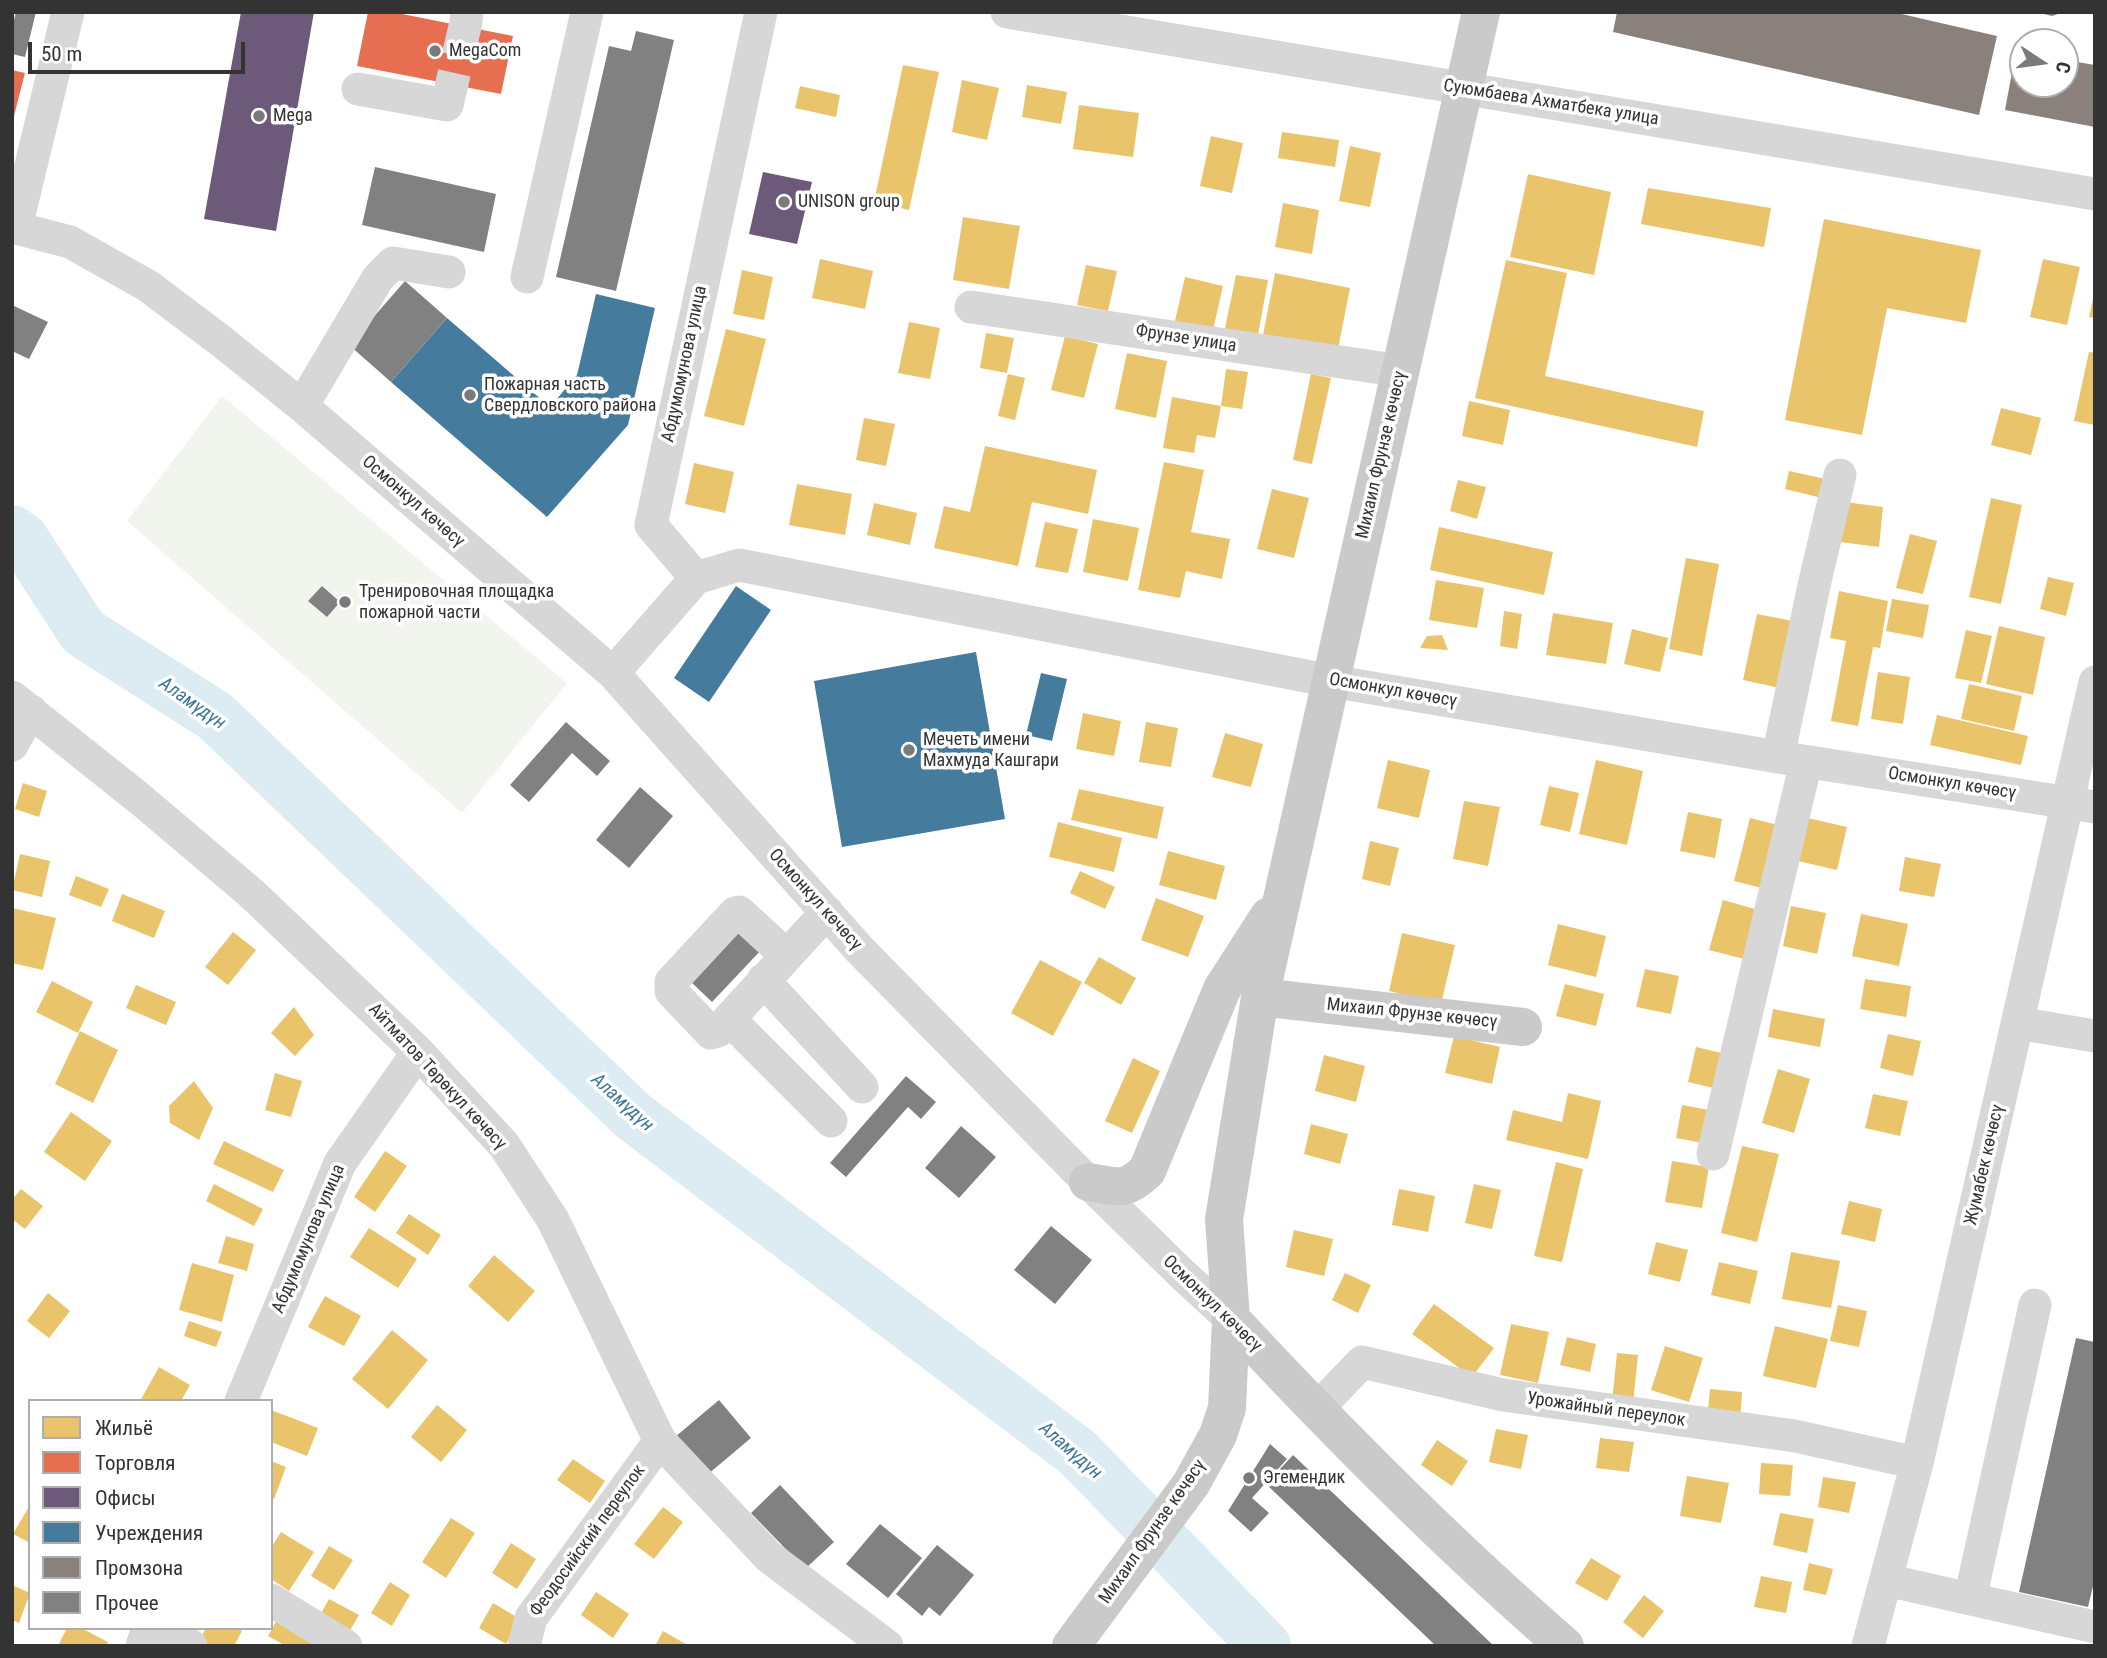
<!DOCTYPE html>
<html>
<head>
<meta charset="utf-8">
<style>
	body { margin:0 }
	#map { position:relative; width:2107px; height:1658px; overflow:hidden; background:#fff; font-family:"Roboto Condensed",sans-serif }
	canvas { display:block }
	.frame { position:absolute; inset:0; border:14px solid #333; pointer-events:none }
	.legend { position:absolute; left:28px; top:1399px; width:245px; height:231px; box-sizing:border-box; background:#fff; border:2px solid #adadad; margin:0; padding:9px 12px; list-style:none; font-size:21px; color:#333 }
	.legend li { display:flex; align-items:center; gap:14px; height:35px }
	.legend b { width:35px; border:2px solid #adadad }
	.north { position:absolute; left:2009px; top:28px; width:70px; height:70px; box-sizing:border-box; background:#fff; border:2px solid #adadad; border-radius:50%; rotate:103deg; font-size:19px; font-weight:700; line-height:28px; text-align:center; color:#333 }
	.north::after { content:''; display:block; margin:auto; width:24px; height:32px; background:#7a7a7a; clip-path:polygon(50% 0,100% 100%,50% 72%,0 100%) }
	.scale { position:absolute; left:28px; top:42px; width:217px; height:32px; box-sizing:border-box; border:4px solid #333; border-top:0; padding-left:9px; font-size:21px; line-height:24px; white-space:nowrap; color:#333; -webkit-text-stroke:5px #fff; paint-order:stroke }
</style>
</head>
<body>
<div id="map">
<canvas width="2107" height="1658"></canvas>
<div class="frame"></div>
<ul class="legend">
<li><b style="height:19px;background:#e9c46a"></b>Жильё</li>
<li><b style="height:19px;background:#e76f51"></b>Торговля</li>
<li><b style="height:19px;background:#6d597a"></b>Офисы</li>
<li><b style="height:19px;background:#457b9d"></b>Учреждения</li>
<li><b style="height:19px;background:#8a817c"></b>Промзона</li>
<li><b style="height:19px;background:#818181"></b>Прочее</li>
</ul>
<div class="north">С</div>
<div class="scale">50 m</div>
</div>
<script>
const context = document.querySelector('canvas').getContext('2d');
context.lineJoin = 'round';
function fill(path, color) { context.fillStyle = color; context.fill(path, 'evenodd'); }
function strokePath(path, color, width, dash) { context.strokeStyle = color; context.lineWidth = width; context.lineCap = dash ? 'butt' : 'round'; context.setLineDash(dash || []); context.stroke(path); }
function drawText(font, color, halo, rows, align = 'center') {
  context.font = font + ' "Roboto Condensed",sans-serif'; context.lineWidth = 7; context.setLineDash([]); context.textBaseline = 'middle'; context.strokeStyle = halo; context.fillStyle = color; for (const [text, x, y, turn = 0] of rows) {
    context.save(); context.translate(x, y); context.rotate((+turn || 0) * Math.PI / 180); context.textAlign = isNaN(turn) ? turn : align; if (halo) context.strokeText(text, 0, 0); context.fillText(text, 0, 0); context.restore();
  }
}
const green = new Path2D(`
	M222,396l345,287 -105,130 -335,-292z`);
const homes = new Path2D(`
	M903,65l36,7 -30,138 -35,-8z
	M962,80l37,8 -12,52 -35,-8z
	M1027,85l40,7 -6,32 -39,-7z
	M800,86l40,9 -4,22 -41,-9z
	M1079,105l60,8 -6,44 -60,-8z
	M1282,132l57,8 -4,27 -57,-9z
	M1211,136l32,7 -11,50 -32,-7z
	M1350,146l31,7 -11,54 -31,-6z
	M1528,174l83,18 -17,83 -84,-18z
	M1648,188l123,20 -7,39 -123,-23z
	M1283,203l36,7 -7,44 -37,-7z
	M963,217l57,9 -11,63 -56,-9z
	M1824,219l157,31 -15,73 -79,-15 -25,127 -77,-15z
	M820,259l53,12 -8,38 -53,-11z
	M2043,259l37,8 -13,58 -37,-8z
	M1506,260l61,13 -22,103 159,35 -7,36 -222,-49z
	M1086,265l31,6 -9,40 -31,-6z
	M742,270l31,7 -9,43 -31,-6z
	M1275,273l75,15 -12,61 -75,-14z
	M1236,275l32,5 -11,60 -33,-7z
	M1185,277l38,9 -10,44 -38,-9z
	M2094,294h1v24l-6,-1z
	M909,322l31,6 -10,51 -32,-6z
	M726,329l40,10 -22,87 -40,-10z
	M986,333l28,5 -7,35 -27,-5z
	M1065,336l33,8 -14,54 -33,-8z
	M2089,352l6,1v72l-21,-4z
	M1127,353l40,8 -11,57 -41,-9z
	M1226,369l22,3 -6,37 -21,-3 -6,32 -18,-3 -3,18 -31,-5 9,-51 49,9z
	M1008,374l17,4 -10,42 -17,-4z
	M1311,374l20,4 -19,86 -19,-4z
	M1469,401l41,9 -7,35 -41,-9z
	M2001,408l40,10 -10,37 -40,-10z
	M864,418l31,6 -9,42 -30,-6z
	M985,446l112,24 -9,44 -56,-12 -14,64 -84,-18 10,-42 26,6z
	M1164,462l40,8 -13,62 39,7 -8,40 -36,-8 -6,27 -42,-8z
	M694,463l40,9 -9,41 -40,-9z
	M1789,471l41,9 -4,19 -41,-10z
	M1458,480l28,7 -9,32 -27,-8z
	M797,484l55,10 -7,41 -56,-10z
	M1272,489l37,9 -15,60 -37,-9z
	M1991,498l31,7 -21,99 -32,-7z
	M1845,502l38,5 -4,40 -39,-5z
	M874,503l43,10 -7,32 -43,-10z
	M1093,519l46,9 -11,53 -45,-9z
	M1045,522l33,7 -10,44 -33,-6z
	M1439,527l114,25 -9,43 -114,-25z
	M1910,534l27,7 -14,53 -27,-6z
	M1686,558l33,6 -17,92 -33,-7z
	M2048,577l26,6 -8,33 -26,-7z
	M1436,580l48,8 -7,40 -48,-8z
	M1839,591l49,10 -8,47 -7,-1 -15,79 -27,-5 15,-80 -16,-3z
	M1892,599l37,6 -6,33 -37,-7z
	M1504,611l18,3 -5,35 -17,-3z
	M1553,613l60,10 -7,41 -60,-9z
	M1757,614l41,8 -14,67 -41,-9z
	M1999,626l46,11 -12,58 -47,-11z
	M1632,629l36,9 -8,34 -36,-8z
	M1966,630l26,6 -11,47 -26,-5z
	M1442,635l6,15 -28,-2 7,-12z
	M1878,672l32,5 -7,47 -32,-5z
	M1969,684l53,12 -8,35 -53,-12z
	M1083,713l38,8 -7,35 -38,-7z
	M1937,715l91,21 -7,29 -91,-20z
	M1146,722l32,6 -7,39 -32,-5z
	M1225,733l38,11 -12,43 -39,-10z
	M1388,760l42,10 -11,48 -42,-10z
	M1596,760l47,11 -16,74 -48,-11z
	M23,783l24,8 -8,26 -24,-8z
	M1549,786l30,7 -9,39 -30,-7z
	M1079,789l85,18 -7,32 -86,-19z
	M1464,801l36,6 -12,59 -35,-7z
	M1688,812l34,7 -7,39 -35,-7z
	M1750,818l28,7 -16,63 -28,-7z
	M1808,818l39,9 -10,43 -39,-9z
	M1058,822l64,16 -8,34 -65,-15z
	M1370,841l29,7 -9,38 -28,-7z
	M1168,851l57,15 -9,34 -57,-15z
	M20,854l30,7 -8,36 -30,-7z
	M1905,857l36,7 -7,33 -35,-6z
	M1080,871l35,16 -10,22 -35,-16z
	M76,876l33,13 -8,18 -32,-12z
	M122,894l43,17 -11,27 -42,-17z
	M1156,898l48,18 -16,41 -47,-17z
	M1723,900l39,11 -14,49 -39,-10z
	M1791,906l35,7 -9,41 -34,-8z
	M12,908l44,10 -13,52 -31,-7z
	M1861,914l47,10 -9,42 -47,-10z
	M1558,924l48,12 -10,41 -48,-12z
	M233,932l23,18 -28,35 -23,-18z
	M1402,933l53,12 -14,59 -52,-13z
	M1099,957l37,21 -15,27 -37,-22z
	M1040,960l42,22 -29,54 -42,-23z
	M1645,969l34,7 -8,38 -35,-7z
	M1865,979l46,7 -5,31 -46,-8z
	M52,981l41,21 -15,31 -42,-21z
	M1565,984l39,10 -8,32 -40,-10z
	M136,985l40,17 -10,23 -40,-17z
	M294,1007l20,28 -19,21 -24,-23z
	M1773,1009l52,10 -5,28 -52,-10z
	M80,1031l38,19 -25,53 -38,-19z
	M1888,1034l33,7 -8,35 -33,-8z
	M1454,1036l46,11 -8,37 -47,-11z
	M1696,1047l34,8 -8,35 -34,-8z
	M1324,1055l41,11 -9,36 -41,-11z
	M1133,1058l27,13 -28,62 -27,-12z
	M1778,1069l32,10 -16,54 -32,-10z
	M275,1073l27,8 -11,36 -26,-7z
	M194,1081l19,27 -14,32 -29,-17 -1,-17z
	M1568,1093l33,8 -13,58 -82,-19 7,-30 49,12z
	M1873,1094l35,7 -8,35 -35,-8z
	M1682,1105l32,6 -6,33 -32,-6z
	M71,1112l41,29 -27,40 -41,-29z
	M1311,1124l37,10 -8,30 -36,-10z
	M224,1141l60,29 -11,22 -60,-28z
	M1742,1146l37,8 -22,88 -36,-9z
	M385,1151l22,15 -32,46 -21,-15z
	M1672,1161l37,6 -7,41 -37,-6z
	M1556,1162l27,7 -21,93 -28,-6z
	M214,1184l49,25 -9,17 -48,-25z
	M1474,1184l27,6 -9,39 -27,-6z
	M21,1189l22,17 -18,23 -13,-10v-19z
	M1399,1189l36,7 -7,36 -36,-7z
	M1849,1201l33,8 -7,33 -34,-8z
	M409,1214l32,21 -13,20 -32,-22z
	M369,1228l48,31 -19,29 -48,-31z
	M1294,1230l39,9 -9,37 -38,-9z
	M226,1236l28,8 -7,27 -29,-8z
	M1656,1242l32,8 -8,32 -32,-8z
	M1791,1252l49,9 -9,47 -49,-9z
	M494,1255l41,36 -27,31 -40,-36z
	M1719,1262l39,9 -8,33 -39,-9z
	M192,1263l42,12 -12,47 -43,-12z
	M1345,1273l26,12 -13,28 -26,-13z
	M48,1293l22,18 -21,27 -22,-17z
	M325,1296l36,20 -17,30 -36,-19z
	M1434,1304l60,44 -22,29 -60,-43z
	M1838,1305l29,6 -8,36 -29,-6z
	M189,1321l33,11 -6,15 -32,-11z
	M1511,1324l38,8 -11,51 -38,-8z
	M1775,1326l53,13 -12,49 -53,-12z
	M392,1330l36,30 -40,49 -36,-30z
	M1567,1337l29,7 -6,28 -30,-7z
	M1665,1346l38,12 -14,44 -38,-12z
	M1617,1353l21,2 -5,49 -21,-2z
	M159,1367l31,18 -9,16h-41z
	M1710,1389l32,3 -2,31 -33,-3z
	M437,1405l30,25 -26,32 -30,-25z
	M271,1410l47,18 -11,28 -36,-14z
	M1496,1429l32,6 -7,34 -32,-7z
	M1600,1438l34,4 -5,30 -33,-4z
	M1437,1440l31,21 -16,25 -31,-21z
	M573,1459l32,22 -15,22 -33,-23z
	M271,1461l15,6 -12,32 -3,-1z
	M1761,1463l32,2 -3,31 -31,-2z
	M1687,1476l42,7 -8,40 -41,-7z
	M1823,1477l33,5 -7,31 -31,-6z
	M30,1505v38l-17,-9z
	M663,1507l20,15 -29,37 -20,-15z
	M1780,1513l34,6 -7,34 -34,-8z
	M451,1518l24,15 -29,45 -24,-16z
	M281,1532l33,20 -25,39 -18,-12v-31z
	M511,1543l25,16 -19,30 -25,-16z
	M329,1546l24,14 -19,30 -23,-14z
	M1591,1558l30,18 -14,25 -32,-18z
	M1809,1563l24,6 -7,26 -23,-5z
	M1761,1576l31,6 -6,31 -32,-6z
	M390,1582l20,13 -18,31 -21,-13z
	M12,1585l18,8 -11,30 -7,-3z
	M596,1592l33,22 -16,24 -32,-23z
	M1644,1595l20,16 -21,27 -20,-16z
	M329,1599l30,16 -11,19 -29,-17z
	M493,1603l27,16 -14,25 -27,-16z
	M279,1616l37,30h-30l-18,-10z
	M67,1628h14l27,14 -2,4h-48z
	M206,1628h31l5,3 -8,15h-32l-4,-3z
	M663,1631l26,15h-34z`);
const shops = new Path2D(`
	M368,12h24l121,24 -12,58 -144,-28z
	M12,70l13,3 -12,47h-1z`);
const offices = new Path2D(`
	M241,12h73l-38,219 -72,-12z
	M763,172l49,10 -15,62 -48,-10z`);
const public = new Path2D(`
	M596,294l59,14 -27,117 -81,92 -156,-135 56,-64 103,89 27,-32z
	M736,586l35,24 -62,92 -35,-24z
	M976,652l29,167 -163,28 -28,-166z
	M1041,673l26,6 -15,62 -26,-6z`);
const industry = new Path2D(`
	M1617,12h276l104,24 -18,79 -366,-83z
	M2036,12h25v1l-9,3z
	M2016,51l7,1v32h42v-24l30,5v62l-90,-17z`);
const river = new Path2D(`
	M12,531l11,8 60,93 132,84 418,400 445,337 187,193`);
const building = new Path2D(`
	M16,12h20l-11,45 -13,-3v-26z
	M636,31l38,9 -58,251 -60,-14 53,-231 22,5z
	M375,167l121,27 -12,58 -122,-27z
	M405,281l42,37 -56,64 -42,-37z
	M12,305l36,17 -19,37 -17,-8z
	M322,586l18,16 -13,15 -19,-16z
	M566,722l44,39 -13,15 -25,-23 -43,49 -19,-17z
	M640,787l33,29 -44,52 -33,-28z
	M741,925l23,22 -52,55 -23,-22z
	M906,1076l30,26 -15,17 -13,-12 -62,70 -16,-14z
	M961,1126l35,31 -37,41 -34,-30z
	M1051,1226l41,34 -37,44 -41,-34z
	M2076,1338l19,4v236l-7,29 -69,-15z
	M719,1400l32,38 -44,37 -32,-38z
	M1270,1444l17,15 -35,39 17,15 -18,19 -23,-21z
	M1293,1455l201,191h-58l-170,-162z
	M780,1485l54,57 -29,27 -54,-56z
	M880,1524l42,34 -34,40 -42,-34z
	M937,1545l37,30 -34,41 -11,-9 -7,9 -26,-22z`);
const minorTunnel = new Path2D(`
	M447,105l19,-83`);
const minor = new Path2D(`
	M1007,12l1088,182
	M466,22l1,-10
	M358,89l89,16
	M12,227l58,15 78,44 73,55 81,65 311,267 247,277 228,232 94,92 49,45
	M16,227l52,-215
	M527,277l60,-265
	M971,307l430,64
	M302,406l76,-128 15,-15 56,9
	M696,578l43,-13 592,116 447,76 317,50
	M613,673l83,-95 -45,-53 110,-513
	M12,697l128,102 111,94 167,159 86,93 49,75 107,221 109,116 118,89
	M12,745l19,-34
	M1778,757l37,-176 25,-106
	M787,956l-48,-44 -4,1 -64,69v9l40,42 7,-2 109,-119
	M763,980l99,107
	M729,1019l102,102
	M2017,1023l78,13
	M1713,1154l93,-392
	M241,1401l99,-238 78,-111
	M1316,1410l46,-48 141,33 292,41 122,27
	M1886,1580l209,47
	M1970,1599l65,-294
	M271,1600l75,46
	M163,1628l28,18
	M142,1646l6,-18
	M524,1646l7,-28 129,-177
	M1868,1646l49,-183 178,-781`);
const major = new Path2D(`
	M1481,12l-221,985 263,30
	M1088,1182c31,4 35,11 59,-11l75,-182 47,-73
	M1231,1319c106,114 216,225 334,327
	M1071,1646l120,-162 27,-49 9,-27 4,-89 -7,-100 36,-222`);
const markers = [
	[435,51,7,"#7a7a7a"],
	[259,116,7,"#7a7a7a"],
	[784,202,7,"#7a7a7a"],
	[470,395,7,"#7a7a7a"],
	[345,602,7,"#7a7a7a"],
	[909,750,7,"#7a7a7a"],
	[1249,1478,7,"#7a7a7a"]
];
const poiNames = [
	["MegaCom",449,51],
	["Mega",273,116],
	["UNISON group",798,202],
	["Пожарная часть",484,385],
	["Свердловского района",484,406],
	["Тренировочная площадка",359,592],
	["пожарной части",359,613],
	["Мечеть имени",923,740],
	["Махмуда Кашгари",923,761],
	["Эгемендик",1263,1478]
];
const streetNames = [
	["Суюмбаева Ахматбека улица",1551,103,9],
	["Фрунзе улица",1186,339,9],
	["Абдумомунова улица",685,364,-78],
	["Михаил Фрунзе көчөсү",1382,455,-77],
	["Осмонкул көчөсү",413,502,41],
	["Осмонкул көчөсү",1393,691,10],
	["Осмонкул көчөсү",1952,784,9],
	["Осмонкул көчөсү",815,900,48],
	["Михаил Фрунзе көчөсү",1412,1014,6],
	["Айтматов Төрөкул көчөсү",437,1077,47],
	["Жумабек көчөсү",1985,1165,-77],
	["Абдумомунова улица",309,1239,-67],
	["Осмонкул көчөсү",1212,1304,44],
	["Урожайный переулок",1606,1410,8],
	["Михаил Фрунзе көчөсү",1153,1532,-55],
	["Феодосийский переулок",588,1541,-54]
];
const waterNames = [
	["Аламүдүн",192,704,35],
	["Аламүдүн",622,1103,42],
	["Аламүдүн",1070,1451,41]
];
fill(green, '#f1f5ed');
fill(homes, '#e9c46a');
fill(shops, '#e76f51');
fill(offices, '#6d597a');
fill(public, '#457b9d');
fill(industry, '#8a817c');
strokePath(river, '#ddebf3', 52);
fill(building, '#818181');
strokePath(minorTunnel, '#d6d6d6', 33, [33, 17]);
strokePath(minor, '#d7d7d7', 33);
strokePath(major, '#cacaca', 38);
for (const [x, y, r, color] of markers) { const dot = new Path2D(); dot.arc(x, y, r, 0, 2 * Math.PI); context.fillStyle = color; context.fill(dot); strokePath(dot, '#fff', 2.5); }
drawText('18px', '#333', '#fff', poiNames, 'left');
drawText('18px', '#333', '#fff', streetNames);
drawText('italic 19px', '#3f7597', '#fff', waterNames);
</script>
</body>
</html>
